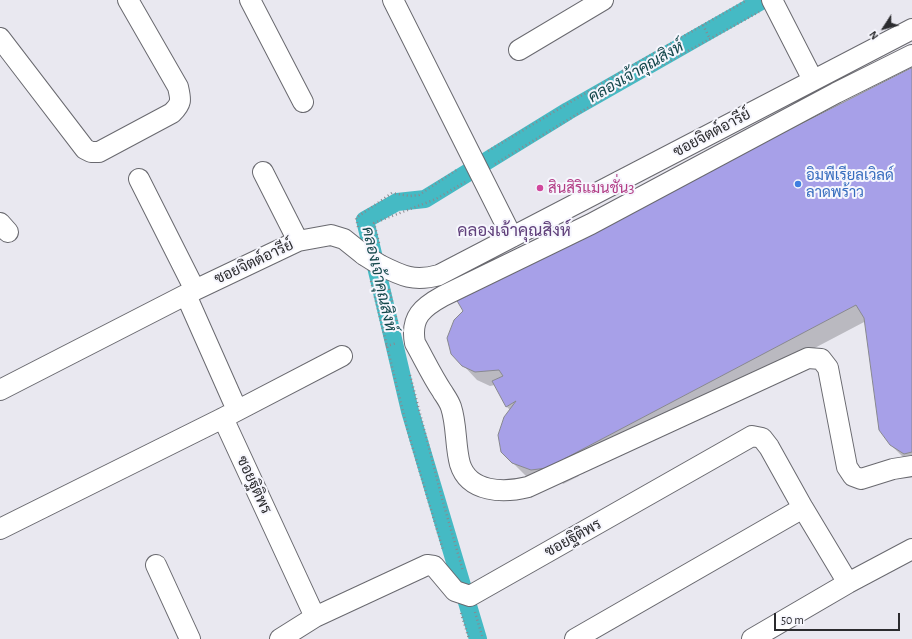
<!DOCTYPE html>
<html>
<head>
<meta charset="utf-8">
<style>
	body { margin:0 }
	#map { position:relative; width:912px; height:639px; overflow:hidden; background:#e9e8f0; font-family:"Alegreya Sans",sans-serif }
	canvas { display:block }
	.north { position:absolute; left:864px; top:8px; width:40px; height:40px; -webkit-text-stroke:3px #f6f6fd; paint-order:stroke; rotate:234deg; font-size:11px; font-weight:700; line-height:16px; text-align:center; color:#2b2b2e }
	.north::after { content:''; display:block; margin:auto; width:14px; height:18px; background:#2b2b2e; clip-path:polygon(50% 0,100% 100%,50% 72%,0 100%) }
	.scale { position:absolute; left:774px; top:613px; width:126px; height:18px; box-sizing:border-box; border:2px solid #2b2b2e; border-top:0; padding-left:5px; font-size:12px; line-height:14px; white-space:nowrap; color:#2b2b2e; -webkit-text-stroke:3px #f6f6fd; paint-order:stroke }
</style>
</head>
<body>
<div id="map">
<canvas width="912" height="639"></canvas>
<div class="north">N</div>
<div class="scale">50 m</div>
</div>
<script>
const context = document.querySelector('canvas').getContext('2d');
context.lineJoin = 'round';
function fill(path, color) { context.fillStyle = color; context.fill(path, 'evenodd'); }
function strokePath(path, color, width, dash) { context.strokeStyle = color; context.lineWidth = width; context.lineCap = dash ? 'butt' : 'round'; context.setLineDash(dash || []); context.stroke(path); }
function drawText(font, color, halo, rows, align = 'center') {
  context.font = font + ' "Alegreya Sans",Sarabun,sans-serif'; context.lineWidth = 4; context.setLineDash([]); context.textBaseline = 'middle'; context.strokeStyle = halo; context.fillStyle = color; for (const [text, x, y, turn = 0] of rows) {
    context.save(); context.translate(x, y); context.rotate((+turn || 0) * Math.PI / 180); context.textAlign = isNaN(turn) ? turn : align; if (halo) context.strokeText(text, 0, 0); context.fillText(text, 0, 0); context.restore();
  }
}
const shadow = new Path2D(`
	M912,70v393l-7,-4 -14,-14 -25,-124 -289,152 2,3 -16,8 -2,-3 -34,-4 -14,-14 -3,-53 -4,-4 -11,-21 -5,1 -13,-6 -14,-15z`);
const canal = new Path2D(`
	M478,639l-68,-228 -45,-191 32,-18 28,-3 143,-88 195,-111`);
const building = new Path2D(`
	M912,68v384l-8,2 -14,-9 -11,-15 -15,-112 -8,-13 -292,154 1,3 -18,6 -16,2 -19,-7 -11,-11 -3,-17 6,-18 12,-16 -10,6 -14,-26 11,-5 -4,-6 -24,2 -13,-6 -11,-12 -4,-16 7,-18 9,-9 -7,-12z`);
const path = new Path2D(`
	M703,25l7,14
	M488,151l150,-89 109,-62
	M495,164l122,-74 142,-78
	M358,227l-2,-9 36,-25 18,3 9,-1 39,-26
	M379,243l-5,-20 62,-24 29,-17
	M371,281l37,151 35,118
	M389,289l8,32
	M386,346l11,-3
	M410,375l33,127 20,69
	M475,612l8,27
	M461,613l8,26`);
const minor = new Path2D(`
	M250,0l53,102
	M393,0l119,237
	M772,0l41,80
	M0,38l85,111 6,3h8l73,-39c10,-10 9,-13 6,-26l-50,-87
	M519,50l84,-50
	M912,55l-76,38 -245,131 -148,72c-20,11 -33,21 -28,47 9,16 17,33 27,48 3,5 7,10 9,16 6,18 4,39 9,57 9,29 44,29 68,23l280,-129 13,1 7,9 19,99 6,9 8,3 32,-10 19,-3
	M263,172l35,69
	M139,179l56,111
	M0,223l8,9
	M380,265c22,11 34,17 59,10l473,-246
	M186,295l51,115
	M0,390l195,-100 103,-49 33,-6 13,4 20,16
	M223,418l92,199
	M0,529l223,-111 119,-62
	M156,565l34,74
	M280,639l35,-22 112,-52 7,1 21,25 15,5 282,-160 10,2 7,9 34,61 45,75
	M575,639l228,-131
	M752,639l96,-56 64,-34`);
const minorBridge = new Path2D(`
	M364,255l16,10`);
const markers = [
	[798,184,4,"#3f7fe0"],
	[540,188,4,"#d1479c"]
];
const streetNames = [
	["ซอยจิตต์อารีย์",712,133,-28],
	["ซอยจิตต์อารีย์",254,262,-25],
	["ซอยฐิติพร",254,485,65],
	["ซอยฐิติพร",573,538,-29]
];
const shopNames = [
	["อิมพีเรียลเวิลด์",806,175],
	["ลาดพร้าว",806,192]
];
const hotelNames = [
	["สินสิริแมนชั่น3",548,188]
];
const waterNames = [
	["คลองเจ้าคุณสิงห์",636,72,-30],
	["คลองเจ้าคุณสิงห์",379,279,77]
];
const quarterNames = [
	["คลองเจ้าคุณสิงห์",514,231]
];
fill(shadow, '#0003');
strokePath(canal, '#45bac4', 18);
fill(building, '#a7a0e8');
strokePath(building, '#88888f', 1);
strokePath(minor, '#69696f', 22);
strokePath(path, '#8a898f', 2.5, [1, 3]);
strokePath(minor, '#fff', 20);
strokePath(minorBridge, '#69696f', 22, []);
strokePath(minorBridge, '#fff', 20);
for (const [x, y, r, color] of markers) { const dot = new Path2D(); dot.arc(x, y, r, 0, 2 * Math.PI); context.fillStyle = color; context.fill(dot); strokePath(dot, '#f6f6fd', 1.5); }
drawText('15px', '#2b2b2e', '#f6f6fd', streetNames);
drawText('15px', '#366cbe', '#f6f6fd', shopNames, 'left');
drawText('15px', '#b23c85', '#f6f6fd', hotelNames, 'left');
drawText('italic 16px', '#13474b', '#f6f6fd', waterNames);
drawText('17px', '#60407b', '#f6f6fd', quarterNames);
</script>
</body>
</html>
